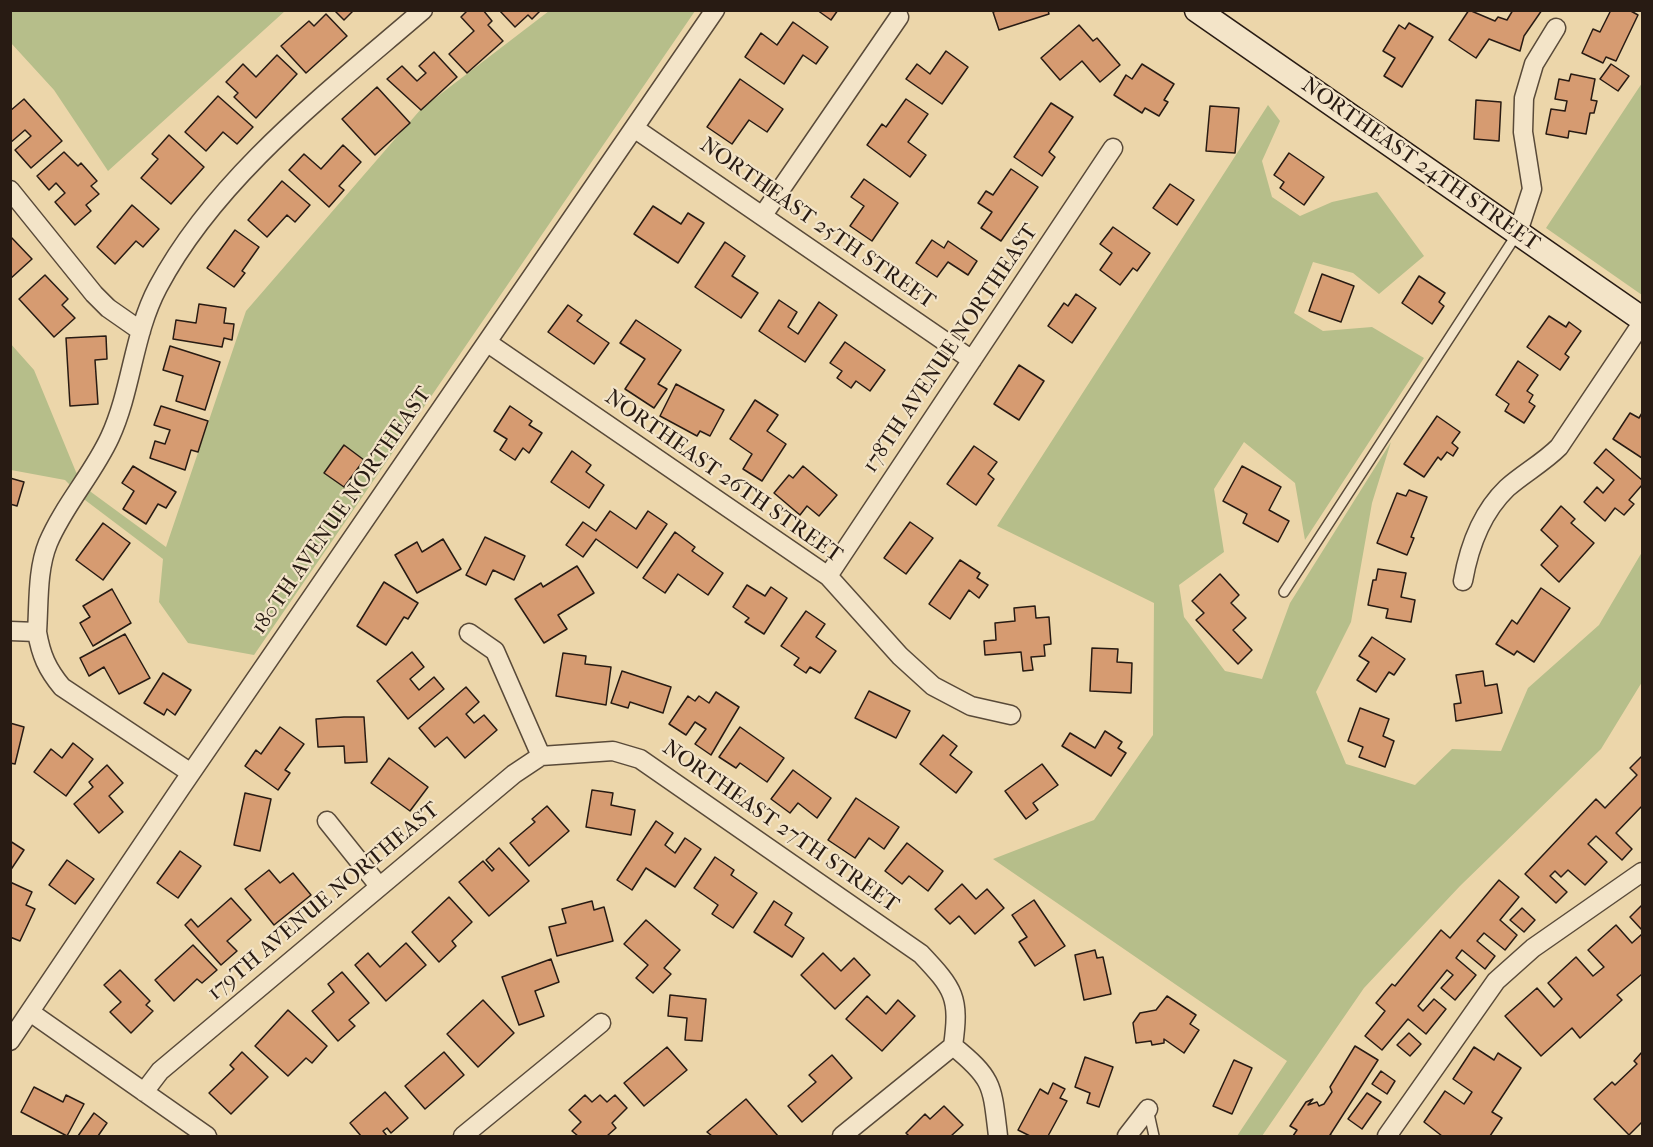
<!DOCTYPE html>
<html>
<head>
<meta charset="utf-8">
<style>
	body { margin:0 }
	#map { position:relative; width:1653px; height:1147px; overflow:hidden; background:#ecd6aa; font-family:"IM FELL French Canon",serif }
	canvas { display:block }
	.frame { position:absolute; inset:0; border:12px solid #281b13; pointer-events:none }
</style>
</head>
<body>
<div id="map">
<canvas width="1653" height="1147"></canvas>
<div class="frame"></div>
</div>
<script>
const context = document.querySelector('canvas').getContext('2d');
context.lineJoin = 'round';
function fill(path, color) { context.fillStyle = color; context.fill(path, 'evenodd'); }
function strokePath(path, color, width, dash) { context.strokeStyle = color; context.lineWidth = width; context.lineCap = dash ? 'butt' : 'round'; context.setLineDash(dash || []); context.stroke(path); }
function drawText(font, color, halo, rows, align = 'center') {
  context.font = font + ' "IM FELL French Canon",serif'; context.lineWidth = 4.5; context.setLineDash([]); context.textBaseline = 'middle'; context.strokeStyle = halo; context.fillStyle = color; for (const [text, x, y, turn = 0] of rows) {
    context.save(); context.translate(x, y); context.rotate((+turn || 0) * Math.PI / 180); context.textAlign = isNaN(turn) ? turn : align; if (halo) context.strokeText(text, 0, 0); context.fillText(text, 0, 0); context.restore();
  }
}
const green = new Path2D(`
	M11,10h274v1l-177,160 -54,-81 -43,-47z
	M549,11h146l-441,644 -66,-12 -29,-41 4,-43 -78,-59 -20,-20 -54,-10 -1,-127 24,27 42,102 15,20 75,55 80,-236 175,-202z
	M1642,83v212l-96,-67z
	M1268,105l12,16 -18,40 10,36 28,19 32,-14 45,-10 47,64 -45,38 -26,-21 -40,-11 -19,51 29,18 49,-4 52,31 -119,182 -10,-57 -51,-41 -30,47 10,63 -45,33 5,32 41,54 37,8 28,-76 101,-161 -19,61 -21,119 -35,70 30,72 69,21 37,-36 49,2 27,-63 71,-63 43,-73v130l-41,67 -141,137 -96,102 -102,148h-25l50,-75 -294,-202 101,-39 59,-85 1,-132 -157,-77z`);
const building = new Path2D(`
	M334,10h20l-10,10z
	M468,10h15l9,11 -4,4 15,16 -36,32 -18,-19 25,-23 -13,-14z
	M499,10h42l-9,9 -4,-4 -13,12z
	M817,10h21l-7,10z
	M999,10h49l1,4 -50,16 -6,-18z
	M1469,10l26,11 3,-4 9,3 6,-10h29l-18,26 -4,15 -31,-12 -13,19 -27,-18z
	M1611,10h18l9,5 -22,46 -10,-4 -3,6 -21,-10 11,-24 7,3z
	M326,14l21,22 -41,37 -25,-27 28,-25 5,5z
	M793,22l35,25 -12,17 -13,-9 -19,29 -39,-27 16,-24 16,12z
	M1409,23l24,14 -31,50 -18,-11 11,-18 -12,-7 16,-26 6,4z
	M1079,25l14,16 4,-3 23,27 -20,17 -18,-21 -22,19 -19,-22z
	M946,51l22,16 -26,37 -36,-25 11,-15 13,10z
	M434,52l23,25 -36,33 -34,-31 15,-13 15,15 9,-8 -7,-7z
	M277,55l20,19 -41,44 -22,-21 4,-4 -12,-11 17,-18 13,13z
	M1142,64l32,20 -10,16 4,2 -9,14 -14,-8 -3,5 -28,-18 12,-20 6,4z
	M1611,64l18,12 -11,15 -18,-12z
	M1571,74l24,5 -4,21 6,1 -3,12h-4l-4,21 -17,-3 -1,7 -22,-4 5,-25 14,2 2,-10 -12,-2 4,-20 10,2z
	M740,79l43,30 -16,23 -18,-12 -17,24 -25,-17z
	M377,87l33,36 -35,32 -33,-36z
	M218,96l35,31 -16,17 -14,-12 -17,19 -21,-19z
	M24,99l38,42 -31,27 -16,-18 16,-14 -6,-6 -15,13v-32z
	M906,99l22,15 -20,28 18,13 -16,22 -43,-32 15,-21 4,3z
	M1476,100l25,2 -2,39 -25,-2z
	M1051,103l22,14 -24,35 6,5 -13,19 -28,-19z
	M1210,106l29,2 -4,45 -29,-2z
	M169,135l35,32 -33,37 -30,-26 17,-19 -6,-5z
	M343,145l18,17 -22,24 5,4 -15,17 -40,-37 15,-16 17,15z
	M64,152l14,14 3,-3 16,18 -6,5 8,8 -13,11 5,6 -16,14 -20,-23 10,-9 -9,-10 -7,7 -12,-14z
	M1289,153l35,24 -20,28 -24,-17 4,-6 -10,-7z
	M1011,169l27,18 -37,54 -20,-13 11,-16 -14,-9 8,-12 7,4z
	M864,179l34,24 -26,38 -22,-15 14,-20 -13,-9z
	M282,181l28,24 -15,17 -8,-7 -20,22 -19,-17z
	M1170,184l24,16 -17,25 -24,-17z
	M132,205l27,24 -16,18 -7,-6 -21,23 -18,-17z
	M653,206l28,18 7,-11 16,10 -26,40 -44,-29z
	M1113,227l37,26 -13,18 -4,-3 -13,17 -20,-15 12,-17 -12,-9z
	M235,230l24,17 -17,24 3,2 -11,14 -27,-19z
	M10,236l22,23 -22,20z
	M932,240l12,8 4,-7 29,20 -9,14 -20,-13 -11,15 -21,-14z
	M725,242l20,14 -13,20 26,17 -17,25 -46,-31z
	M1322,274l32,12 -13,36 -32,-11z
	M45,275l23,24 -6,6 13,13 -21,19 -35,-38z
	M1419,276l26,17 -6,9 5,4 -12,18 -30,-21z
	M1076,294l20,14 -24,35 -24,-17 16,-23 4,3z
	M779,300l18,12 -9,15 10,7 21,-32 18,13 -32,47 -46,-31z
	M199,304l27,4 -2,15 10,1 -2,16 -8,-2 -2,9 -49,-8 3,-19 20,3z
	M568,305l14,10 -5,6 32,22 -15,21 -46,-32z
	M1549,316l17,11 3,-5 12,9 -16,23 4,3 -9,13 -33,-23z
	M636,320l45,30 -23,34 9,5 -13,19 -29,-19 20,-30 -25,-16z
	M106,336l1,23 -12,1 3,44 -28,2 -4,-68z
	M845,342l40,28 -15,21 -14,-10 -5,7 -14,-10 5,-7 -12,-8z
	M170,346l50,16 -15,48 -29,-9 7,-25 -20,-6z
	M1518,361l20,14 -11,16 6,4 -4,7 6,4 -11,17 -19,-12 4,-7 -13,-9z
	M1019,365l25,16 -25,39 -25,-16z
	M676,384l48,26 -14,26 -10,-5 -3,5 -37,-20z
	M755,400l23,15 -11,16 19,13 -24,37 -19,-12 9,-15 -22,-15z
	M161,406l47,15 -10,31 -7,-2 -6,20 -35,-12 5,-17 10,3 5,-14 -16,-5z
	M510,406l22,15 -3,4 13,8 -13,20 -6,-5 -8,12 -15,-10 7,-11 -13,-8z
	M1630,413l9,5 3,-5v45l-29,-19z
	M1437,416l23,16 -8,11 6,5 -5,8 -6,-4 -6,8 -3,-3 -14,20 -20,-13z
	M344,445l20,15 -20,27 -20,-14z
	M974,446l23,16 -9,12 6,5 -18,26 -29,-21z
	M1606,449l36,31v5l-13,15 5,4 -10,11 -9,-7 -10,13 -21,-19 13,-15 6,6 11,-13 -20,-17z
	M572,451l19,14 -5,7 18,13 -15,23 -38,-26z
	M133,466l43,26 -10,16 -8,-4 -12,20 -23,-15 11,-18 -12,-8z
	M803,466l34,29 -18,21 -12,-10 -7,9 -26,-22 15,-18 4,3z
	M1242,466l39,21 -12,23 20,11 -11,21 -35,-19 4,-9 -24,-13z
	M10,478l14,4 -7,24 -7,-2z
	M1409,490l18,7 -16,40 3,1 -7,17 -30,-12 20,-50 9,3z
	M1561,506l14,13 -4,4 23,20 -35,39 -18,-17 17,-19 -17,-16z
	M610,511l26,18 12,-18 19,13 -30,44 -41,-29 -13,18 -17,-12 17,-23 13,9z
	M910,522l23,16 -27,36 -22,-16z
	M103,523l27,20 -27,37 -27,-20z
	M675,532l20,15 -3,4 31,22 -15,22 -30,-21 -13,19 -22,-15z
	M485,537l40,19 -11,24 -21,-10 -7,15 -20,-10z
	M443,539l18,30 -44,24 -22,-38 22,-13 5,10z
	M960,560l20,13 -3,5 11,7 -9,13 -10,-8 -19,29 -21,-15z
	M577,566l17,27 -36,22 9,14 -23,14 -29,-44 26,-16 2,4z
	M1378,569l28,4 -5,24 14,3 -4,22 -25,-4 2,-9 -20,-4 5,-25h3z
	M1220,574l19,21 -8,8 15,15 -13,12 19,20 -14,14 -42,-44 8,-7 -12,-12z
	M384,582l34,21 -10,16 -4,-2 -18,28 -29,-19z
	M747,585l18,11 6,-9 16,11 -23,36 -19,-12 4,-4 -16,-11z
	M1541,588l29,20 -36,54 -17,-11 -3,4 -18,-11 16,-24 5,4z
	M112,589l19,34 -38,23 -13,-23 10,-6 -7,-11z
	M1035,606l1,12 13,-1 2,27 -7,1 1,11 -14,1 2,13 -10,1 -2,-19 -36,3 -1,-14 12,-1 -1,-17 20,-2 -1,-13z
	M806,611l19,13 -9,13 20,14 -16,22 -10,-6 -4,6 -12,-8 5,-7 -18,-12z
	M125,634l25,44 -31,16 -15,-27 -15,9 -9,-18z
	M1372,637l33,22 -11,16 -5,-3 -13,20 -19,-12 12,-18 -10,-6z
	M1092,648l26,1 -1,13 15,1 -1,30 -41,-2z
	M412,652l12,15 -14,12 9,11 15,-13 10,12 -36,30 -31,-38z
	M563,653l23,3 -1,8 26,3 -5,38 -50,-9z
	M622,671l49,16 -8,26 -33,-11 -2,6 -17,-5z
	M1483,671l2,15 12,-2 5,29 -46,8 -2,-17 7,-1 -5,-28z
	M163,673l28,17 -16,25 -8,-6 -3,6 -20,-12z
	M466,687l13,15 -13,12 8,9 10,-8 13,15 -32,28 -18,-21 -12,10 -16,-19z
	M869,691l41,20 -14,27 -41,-20z
	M716,692l23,15 -28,48 -16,-11 11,-15 -11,-7 -9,13 -17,-11 19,-28 7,5 4,-5 10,7z
	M1360,708l29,11 -6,17 11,5 -9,26 -26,-10 4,-10 -15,-6z
	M344,717h20l3,45 -22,1 -1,-17 -26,1 -2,-28z
	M10,723l14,4 -9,37 -5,-1z
	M280,727l24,17 -19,26 5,3 -12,17 -33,-24 11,-16 5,4z
	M740,727l44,31 -17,24 -27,-19 -4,5 -17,-11z
	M1105,731l17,11 -4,6 8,5 -15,23 -49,-30 8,-13 25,15z
	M943,735l14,11 -7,9 22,17 -16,21 -36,-29z
	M73,743l20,16 -27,37 -32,-24 17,-23 11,9z
	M1642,756v50l-26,27 16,16 -10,11 -26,-24 -8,8 19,18 -22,23 -17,-15 -7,7 -6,-6 -5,5 17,16 -11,11 -31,-29 71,-75 9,9 32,-33 -7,-7z
	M389,758l39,29 -18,24 -39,-28z
	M1042,764l16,21 -25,18 5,7 -12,9 -21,-28z
	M107,765l16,18 -14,13 14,16 -24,21 -25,-29 19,-17 -4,-5z
	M793,770l38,28 -14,20 -19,-15 -8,10 -19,-14z
	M592,790l21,3 -2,12 24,5 -4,25 -45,-8z
	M245,793l26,6 -11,52 -26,-6z
	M856,798l43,29 -15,22 -15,-11 -14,20 -27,-18z
	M547,806l22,25 -40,35 -19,-23 25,-21 -3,-3z
	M656,821l17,12 -8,12 10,8 10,-15 16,11 -26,38 -29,-19 -14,22 -15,-10z
	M10,841l14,9 -14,21z
	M907,843l36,28 -15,20 -19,-15 -7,8 -17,-13z
	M499,848l30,33 -40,35 -30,-34 24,-21 9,10 2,-2 -8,-9z
	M180,851l21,15 -23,32 -21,-15z
	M715,857l19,13 -3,5 26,18 -24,35 -21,-14 6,-9 -24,-17z
	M67,860l27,19 -19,25 -26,-19z
	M269,870l11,13 13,-10 18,22 -37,30 -29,-36z
	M1499,880l20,17 -19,23 17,15 -12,15 -21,-17 -7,8 18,15 -10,13 -23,-19 -6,8 20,17 -21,25 -14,-12 12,-13 -6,-5 -29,36 5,5 11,-12 12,10 -20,25 -18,-15 -26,31 -17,-14 20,-25 -9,-8 16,-19 3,2 46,-56 9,8z
	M10,882l22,10 -6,13 9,4 -15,32 -10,-4z
	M962,884l14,15 11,-10 17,19 -29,26 -16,-18 -9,8 -15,-15z
	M449,897l23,25 -20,19 4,5 -17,16 -27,-30z
	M231,898l20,22 -24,21 10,10 -16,14 -36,-40 6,-6 7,8z
	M1034,900l31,46 -30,20 -16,-24 8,-5 -15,-22z
	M592,901l2,9 10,-3 9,34 -56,15 -8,-29 17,-4 -4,-14z
	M774,901l18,12 -7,12 19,13 -12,19 -38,-25z
	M1642,905v25l-12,-13z
	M1522,908l13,12 -11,12 -14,-12z
	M646,920l34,30 -16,18 7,6 -18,19 -17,-15 12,-13 -24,-21z
	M1616,925l16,18 10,-9v40l-25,21 5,5 -42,38 -8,-10 -31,28 -36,-40 32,-28 17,19 8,-8 -14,-16 28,-26 17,19 11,-9 -16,-17z
	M406,943l20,22 -40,36 -31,-36 13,-12 12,14z
	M193,945l24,25 -15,13 -5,-4 -23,22 -19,-21z
	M1095,950l2,8 6,-1 8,37 -27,6 -9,-45z
	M823,953l18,18 13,-13 16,17 -35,34 -34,-34z
	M551,959l8,23 -24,9 9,25 -25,9 -17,-48z
	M120,970l30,31 -4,4 7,6 -22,22 -21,-21 11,-10 -17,-17z
	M342,972l27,31 -20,17 6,6 -17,15 -26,-30 22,-19 -6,-8z
	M670,995l36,4 -4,42 -17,-1 2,-22 -19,-2z
	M867,996l19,18 12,-14 17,16 -33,35 -36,-32z
	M1167,996l29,19 -6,9 9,6 -15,23 -20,-14v4l-12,2 -1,-4 -15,2 -3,-20 7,-10 16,-3z
	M483,1000l31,33 -36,34 -31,-33z
	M288,1010l39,36 -15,17 -6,-5 -18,18 -33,-30z
	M1409,1033l12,11 -11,12 -13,-11z
	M1355,1046l23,14 -48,75 3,1h-40l4,-6 -7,-4 16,-24 7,-3 -5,6 9,-3 2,4 5,-2 8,-12 -2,-5z
	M667,1047l20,23 -43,36 -20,-23z
	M1474,1047l20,13 4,-7 23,15 -29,44 10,6 -12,18h-48l-18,-14 21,-31 19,13 8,-12 -19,-13z
	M242,1052l26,25 -37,37 -22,-21 25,-24 -4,-4z
	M444,1052l20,23 -39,34 -20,-23z
	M1642,1052v70l-13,13 -35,-36 18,-17 3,3 22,-21 -3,-3z
	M832,1055l20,23 -50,44 -14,-16 28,-24 -7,-7z
	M1085,1057l28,10 -14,40 -12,-4 3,-10 -15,-6z
	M1234,1060l18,8 -20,46 -19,-8z
	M1381,1071l14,10 -8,13 -15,-10z
	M1053,1083l12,6 -5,9 7,3 -19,35h-18l-12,-6 22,-41 8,5z
	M34,1087l29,15 3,-7 18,9 -17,32 -46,-24z
	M385,1092l23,26 -17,15 -4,-5 -4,3 4,5h-26l-11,-13z
	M1367,1093l14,9 -19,27 -14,-10z
	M585,1095l7,7 8,-7 7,7 8,-7 12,13 -15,15 4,5 -9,8h-29l-6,-5 9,-9 -12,-12z
	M746,1099l32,37h-66l-5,-4z
	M944,1106l19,19 -12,11h-42l-3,-3 19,-19 5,5z
	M94,1113l13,10 -9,13h-20z`);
const lane = new Path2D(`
	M1284,592l233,-358
	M1148,1109l6,27`);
const street = new Path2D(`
	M634,128l338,232
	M10,190l84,104 14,14 33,23
	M763,215l136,-198
	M1518,232l14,-43 -9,-57 1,-34 10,-34 22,-36
	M488,343l340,233 72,80 33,30 38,20 40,9
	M828,576l285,-428
	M1463,581c6,-34 18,-68 44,-93 17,-15 36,-25 52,-41l83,-124
	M10,631l27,1c4,23 10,37 25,55l129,86
	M37,632c2,-29 0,-62 11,-89 16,-38 45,-69 62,-106 22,-48 23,-103 48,-150 59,-111 171,-196 265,-277
	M469,633l26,18 46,105 72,-5 27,8 281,195c33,35 39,43 32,92 41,33 39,40 45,90
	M327,821l52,65
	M30,1012l177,124
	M10,1041l170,-252 535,-779
	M144,1092l16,-21 354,-297 27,-18
	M463,1136l138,-113
	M842,1136l111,-90
	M1127,1136l21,-27
	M1387,1136l109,-155 37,-33 109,-76`);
const secondary = new Path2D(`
	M1197,10l445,309`);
const streetNames = [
	["NORTHEAST 24TH STREET",1420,165,35],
	["NORTHEAST 25TH STREET",817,224,35],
	["178TH AVENUE NORTHEAST",951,349,-56],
	["NORTHEAST 26TH STREET",723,477,35],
	["180TH AVENUE NORTHEAST",342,511,-55],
	["NORTHEAST 27TH STREET",780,827,35],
	["179TH AVENUE NORTHEAST",324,902,-40]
];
fill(green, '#b6be8a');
fill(building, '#d69b71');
strokePath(building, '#281b13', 1.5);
strokePath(lane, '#594a39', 12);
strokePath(street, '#594a39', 21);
strokePath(secondary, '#281b13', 27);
strokePath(lane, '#f3e4c8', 9);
strokePath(street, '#f3e4c8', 18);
strokePath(secondary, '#f3e4c8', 24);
drawText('22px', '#281b13', '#f3e4c8', streetNames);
</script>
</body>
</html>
